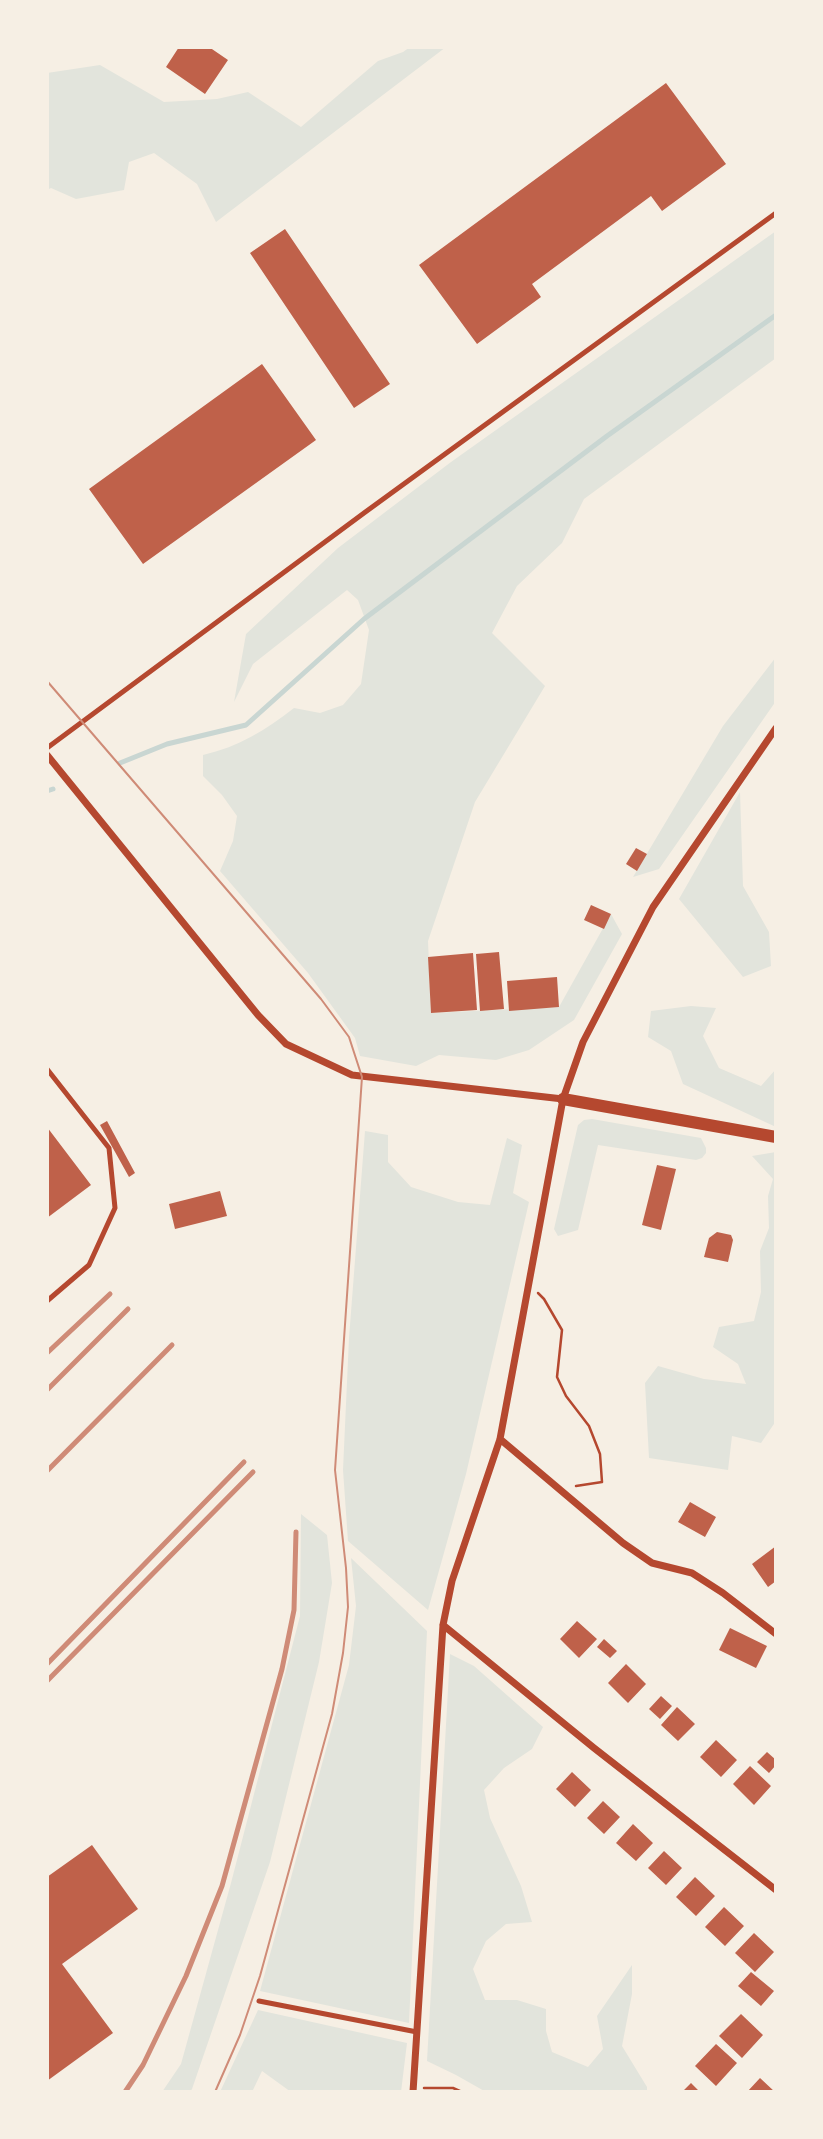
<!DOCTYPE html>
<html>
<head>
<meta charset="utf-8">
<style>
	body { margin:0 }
	#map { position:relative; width:823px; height:2139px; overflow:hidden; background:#f6efe4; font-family:"IBM Plex Sans",sans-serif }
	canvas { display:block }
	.frame { position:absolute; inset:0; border:49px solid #f6efe4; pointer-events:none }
</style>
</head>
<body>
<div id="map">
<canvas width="823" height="2139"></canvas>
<div class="frame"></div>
</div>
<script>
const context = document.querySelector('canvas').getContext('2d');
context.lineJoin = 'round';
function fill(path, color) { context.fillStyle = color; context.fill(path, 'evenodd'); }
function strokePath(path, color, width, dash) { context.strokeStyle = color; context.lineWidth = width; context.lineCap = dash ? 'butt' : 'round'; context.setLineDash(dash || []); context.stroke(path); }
const green = new Path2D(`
	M410,47h36l-230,175 -19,-38 -43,-31 -25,9 -5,28 -48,9 -25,-11 -4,2v-117l53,-8 64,37 53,-3 31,-7 53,35 77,-66 25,-9z
	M776,231v127l-192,141 -22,44 -45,43 -25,47 53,53 -70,116 -47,139 3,72 128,-6 52,-93 11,20 -48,86 -45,30 -33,10 -57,-5 -23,11 -56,-10 -5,-18 -47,-65 -88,-102 13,-30 4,-25 -15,-21 -19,-19v-21c35,-8 63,-25 91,-47l26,5 23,-8 18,-21 8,-54 -11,-30 -11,-10 -94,74 -19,38 12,-68 92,-86 113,-86z
	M776,657v44l-117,168 -26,8 90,-151z
	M740,792l3,94 26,46 2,34 -28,11 -64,-78z
	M691,1006l25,2 -13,28 16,32 42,18 15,-17v58l-93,-43 -12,-33 -23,-14 3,-26z
	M592,1119l109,19 5,10v5l-4,5 -6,2 -98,-15 -20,85 -20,6 -4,-7 24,-104 6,-5z
	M365,1131l23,4v27l23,25 47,15 32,3 17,-67 15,7 -9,48 16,9 -63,272 -38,136 -80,-69 -5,-71 6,-132z
	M776,1152v269l-15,22 -29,-7 -4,34 -79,-12 -4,-75 13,-17 46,13 42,5 -8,-20 -25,-17 6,-20 35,-6 7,-29 -1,-41 9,-23 -1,-32 5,-17 -21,-23z
	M301,1514l26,21 5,48 -13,79 -49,200 -78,227 -2,3h-28l19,-28 50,-181 69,-267z
	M351,1558l76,73 -18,392 -149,-32 89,-326 7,-59z
	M450,1654l24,12 69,61 -11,22 -28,19 -20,22 6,28 31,68 11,36 -26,2 -20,17 -13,28 12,31h32l29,9v22l6,21 36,15 15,-18 -6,-33 35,-51v29l-10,52 25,41v5h-161l-30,-17 -29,-14z
	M258,2010l149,33 -6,49h-110l-29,-21 -10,21h-32z`);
const stream = new Path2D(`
	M120,763l47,-19 79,-19 118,-106 243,-183 169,-121
	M47,791l6,-2`);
const building = new Path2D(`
	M179,47h30l19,13 -23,34 -39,-27z
	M666,83l60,81 -64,47 -11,-15 -119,88 9,13 -64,47 -58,-79z
	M285,229l105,155 -36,24 -104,-155z
	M262,364l54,76 -173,124 -54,-75z
	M636,848l11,6 -10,17 -11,-7z
	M591,905l20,9 -7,15 -20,-9z
	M499,952l5,57 -24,2 -4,-57z
	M473,953l4,57 -46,3 -3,-56z
	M557,977l2,30 -50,4 -2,-30z
	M107,1121l28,52 -6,4 -29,-52z
	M47,1127l44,58 -44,33z
	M657,1165l19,4 -15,61 -19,-5z
	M220,1191l7,25 -52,13 -6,-25z
	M717,1232l14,3 2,5 -5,22 -24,-5 5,-19z
	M690,1502l26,15 -11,20 -27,-15z
	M776,1546v35l-8,6 -16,-23z
	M577,1621l20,18 -18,19 -19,-19z
	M730,1628l37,18 -11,22 -37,-18z
	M604,1639l13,12 -7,7 -13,-11z
	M626,1664l20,20 -18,19 -20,-20z
	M661,1696l11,10 -12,13 -11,-10z
	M677,1707l18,17 -17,17 -17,-16z
	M716,1740l21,20 -16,17 -21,-20z
	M767,1752l9,8v5l-7,8 -12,-11z
	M750,1766l21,20 -17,19 -21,-21z
	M572,1772l19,18 -16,17 -19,-18z
	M603,1801l17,16 -16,17 -17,-16z
	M633,1824l20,19 -17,18 -20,-18z
	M92,1845l46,64 -76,55 51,69 -66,48v-204z
	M664,1851l18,17 -16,17 -18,-17z
	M695,1877l20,19 -19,20 -20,-19z
	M724,1907l20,19 -19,20 -20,-19z
	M754,1933l20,19 -19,20 -20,-19z
	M751,1972l23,19 -13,15 -23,-20z
	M741,2014l22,21 -21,23 -23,-22z
	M716,2044l21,19 -21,23 -21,-20z
	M760,2078l15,14h-28z
	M691,2083l9,9h-18z`);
const path = new Path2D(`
	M538,1293l6,6 18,31 -5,47 9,19 23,30 11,28 2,28 -26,4
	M424,2088h29l9,4`);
const service = new Path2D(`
	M47,748l317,-235 412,-300
	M47,1069l62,79 6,60 -26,57 -42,36
	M259,2001l158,31`);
const minor = new Path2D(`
	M47,755l211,260 28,29 66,31 211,24
	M500,1439l123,104 29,20 40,10 31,20 53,41
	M443,1625l151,123 182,142
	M413,2092l30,-467 9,-44 48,-142 63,-340 20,-57 70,-135 123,-179`);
const tertiary = new Path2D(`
	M563,1099l213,38`);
const tram = new Path2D(`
	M47,681l274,318 28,38 13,40 -27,393 11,98 2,39 -5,46 -11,61 -72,262 -20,59 -25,57`);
const rail = new Path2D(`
	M47,1353l63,-59
	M47,1390l81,-81
	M47,1471l125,-126
	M47,1664l197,-202
	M47,1681l206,-209
	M125,2092l18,-27 43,-89 36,-90 60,-217 12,-59 2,-78`);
fill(green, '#e2e4dc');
strokePath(stream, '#c9d6d2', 5);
fill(building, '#bf614a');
strokePath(path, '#b5482f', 2.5);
strokePath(service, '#b5482f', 5);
strokePath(minor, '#b5482f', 7);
strokePath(tertiary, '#b5482f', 12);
strokePath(tram, '#cf8b77', 2);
strokePath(rail, '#cf8b77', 5);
</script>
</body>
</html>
